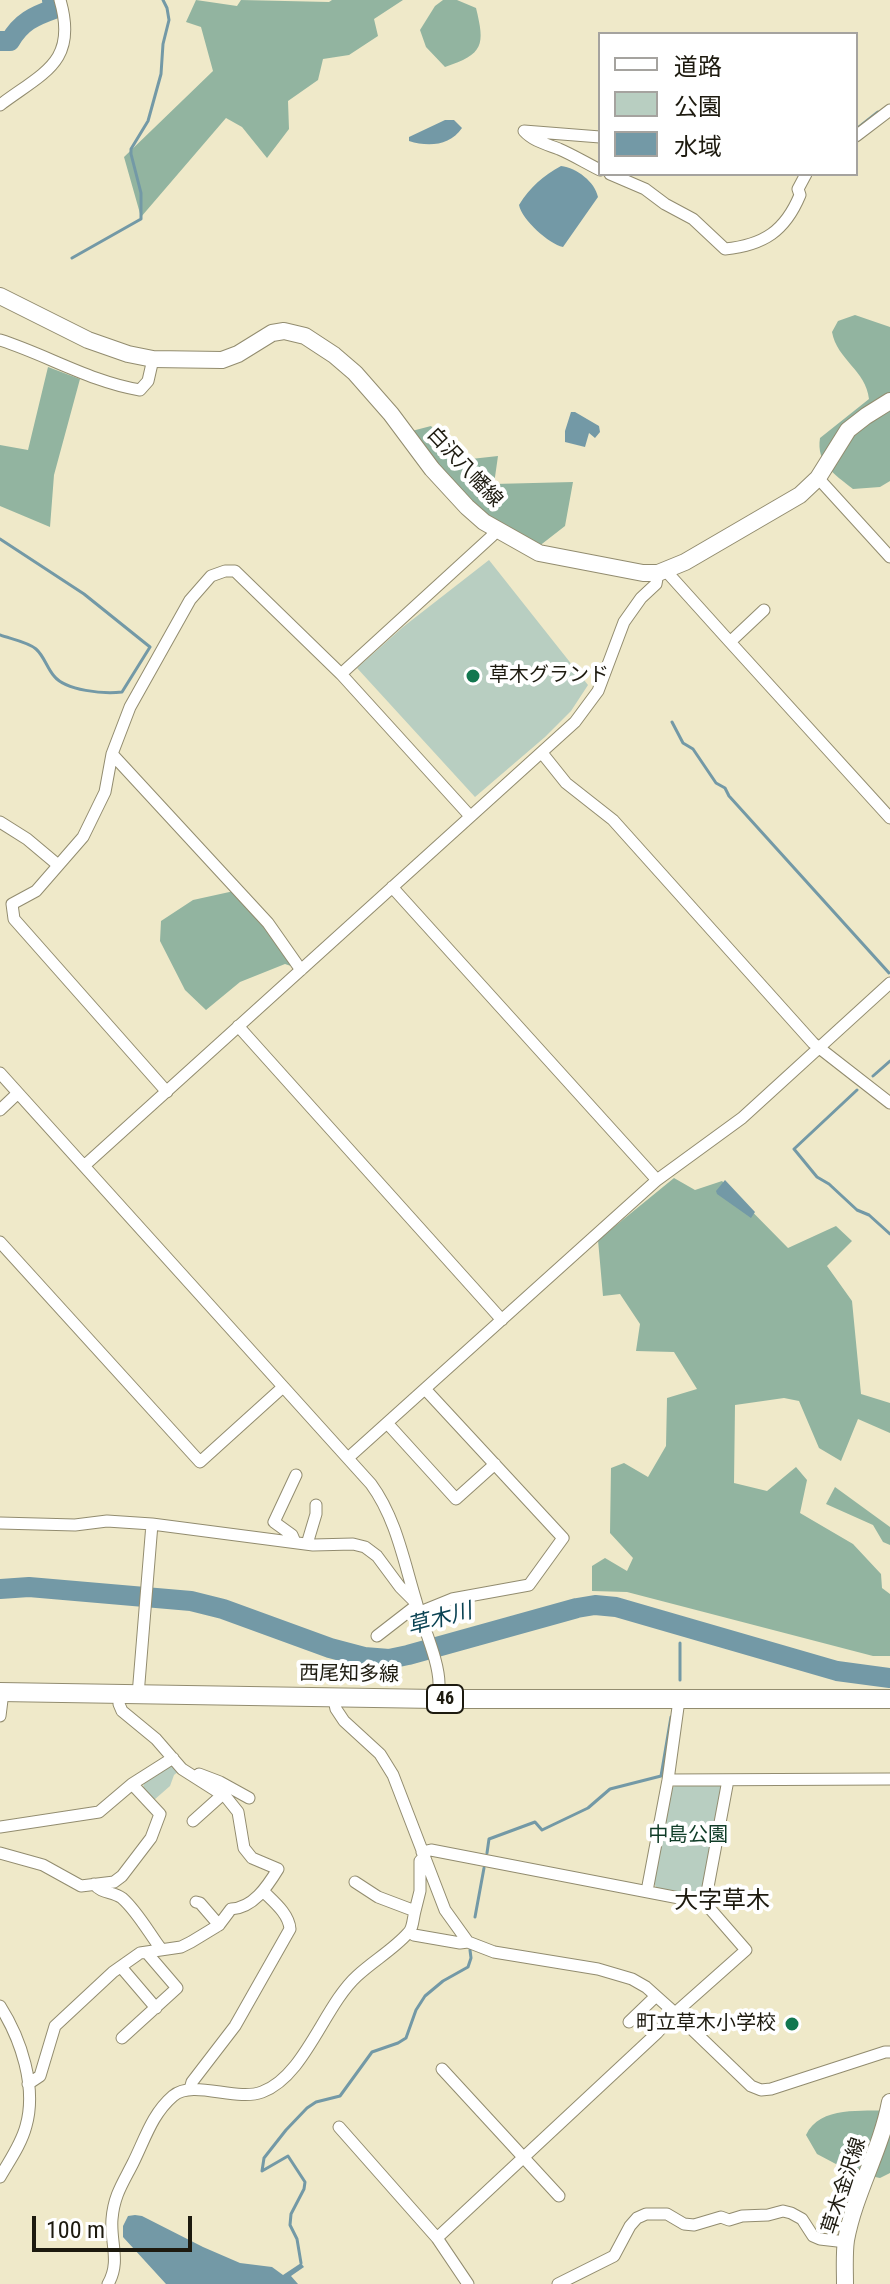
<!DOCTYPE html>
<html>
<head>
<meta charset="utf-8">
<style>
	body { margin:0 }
	#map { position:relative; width:890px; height:2284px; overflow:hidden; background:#efe9c9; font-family:"Roboto Condensed","Noto Sans JP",sans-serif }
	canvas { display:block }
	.legend { position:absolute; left:598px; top:32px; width:260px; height:144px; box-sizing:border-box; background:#fff; border:2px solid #a5a39f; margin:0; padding:10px 14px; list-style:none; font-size:24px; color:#1d1a0f }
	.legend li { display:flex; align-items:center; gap:16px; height:40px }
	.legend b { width:40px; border:2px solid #a5a39f }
	.scale { position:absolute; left:32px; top:2216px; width:160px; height:36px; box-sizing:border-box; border:4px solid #1d1a0f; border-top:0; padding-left:10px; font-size:24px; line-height:28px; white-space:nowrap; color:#1d1a0f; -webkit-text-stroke:6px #fff; paint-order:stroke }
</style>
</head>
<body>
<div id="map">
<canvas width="890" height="2284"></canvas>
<ul class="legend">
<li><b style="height:10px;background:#fff"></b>道路</li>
<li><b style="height:22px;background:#b8cec1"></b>公園</li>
<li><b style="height:22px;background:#7399a6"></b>水域</li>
</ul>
<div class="scale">100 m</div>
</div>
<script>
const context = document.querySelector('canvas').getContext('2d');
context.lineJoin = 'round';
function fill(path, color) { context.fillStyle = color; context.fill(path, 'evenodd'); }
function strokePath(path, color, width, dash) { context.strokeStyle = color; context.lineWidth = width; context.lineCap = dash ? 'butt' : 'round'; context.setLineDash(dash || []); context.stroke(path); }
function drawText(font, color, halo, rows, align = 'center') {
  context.font = font + ' "Roboto Condensed","Noto Sans JP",sans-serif'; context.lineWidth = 8; context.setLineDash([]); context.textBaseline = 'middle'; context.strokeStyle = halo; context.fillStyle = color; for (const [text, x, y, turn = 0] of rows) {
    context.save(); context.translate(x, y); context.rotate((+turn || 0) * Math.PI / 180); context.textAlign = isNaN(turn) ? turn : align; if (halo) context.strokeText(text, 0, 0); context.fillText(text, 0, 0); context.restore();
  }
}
const green = new Path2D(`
	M489,560l99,125 -17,26 -26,26 -70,60 -118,-129 46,-41z
	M173,1765l6,6 -5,4 -4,11 -16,14 -11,-11 1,-7z
	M675,1786h49l-21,111 -46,-8 -3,-6 17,-94z`);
const forest = new Path2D(`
	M196,0l41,6 4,-6 88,2 3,-2h71l-29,19 4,17 -29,19 -26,4 -5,21 -30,21 1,28 -22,29 -25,-31 -16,-9 -85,99 -17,-60 89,-86 -12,-44 -15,-5z
	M443,0h14l19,8c9,37 8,46 -31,59l-19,-20 -6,-17 15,-24z
	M855,315l35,12v154l-10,6 -27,2c-19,-15 -37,-26 -33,-51l49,-39c-3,-29 -32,-39 -37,-67l6,-11z
	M48,367l32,12 -26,96 -4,52 -50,-21v-61l28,5z
	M431,426l31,34 36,-4 -4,28 79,-2 -8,44 -27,21 -51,-29 -79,-86z
	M234,891l31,32 27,38 -1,5 -6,-2 -45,18 -34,28 -21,-20 -25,-49 1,-20 32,-21z
	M674,1178l21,12 27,-9 66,67 48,-22 16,15 -25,25 25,35 9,93 29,9v30l-32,-14 -17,42 -22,-13 -20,-47 -15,-3 -49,7 -1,78 33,8 29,-24 11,13 -7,33 53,31 28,30 1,14 8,6v62h-17l-246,-64 -35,-1v-25l13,-8 22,13 6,-13 -23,-25 1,-65 13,-5 24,14 18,-31 1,-48 30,-9 -23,-37 -38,-1 4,-27 -20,-30 -17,2 -5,-56z
	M835,1487l55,40v18l-7,-3 -10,-17 -47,-21z
	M890,2110v63l-10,5 -29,-6 -34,-18 -11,-19c14,-30 57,-23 84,-25z`);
const water = new Path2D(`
	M445,120h9l8,8c-12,18 -34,19 -53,13v-4z
	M561,166c16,2 34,16 37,31l-35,50c-14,-3 -41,-27 -44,-42 11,-18 24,-29 42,-39z
	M571,412h4l24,14 1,6 -5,6 -6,-5 -4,14 -20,-5v-11z
	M725,1180l30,32 -4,6 -34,-24 -1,-3z
	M135,2215l7,1 61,31 37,16 32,4 11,8 18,-12 3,4 -13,9 7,8h-132l-43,-47v-11l5,-10z`);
const stream = new Path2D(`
	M859,127l19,-15
	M72,258l69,-39v-26l-10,-39v-5l17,-28 13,-47 2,-30 6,-24 -2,-12 -4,-8
	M0,539l84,55 66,53 -28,45c-18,2 -56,-1 -68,-16 -7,-8 -10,-20 -18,-27 -8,-7 -25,-10 -36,-14
	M672,722l11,21 10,6 23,34 9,5 4,8 160,177
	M873,1076l17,-15
	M857,1090l-63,59 23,28 12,7 28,26 12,5 21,19
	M680,1680v-37
	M487,1853l2,-14 46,-17 7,8 46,-22 22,-19 51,-13 10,-59
	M475,1917l9,-49
	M301,2263l-4,-24 -7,-14 1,-11 13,-25 1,-7 -17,-26 -26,15 2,-13 22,-28 21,-22 9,-6 24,-6 32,-44 26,-9 8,-5 10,-28 9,-14 18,-15 25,-14 3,-9 -1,-8`);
const river = new Path2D(`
	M0,41h10c11,-19 24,-25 44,-32l-2,-9
	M0,1589l29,-2 162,14 32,8 107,39 34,9 25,2 19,-4 169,-47 18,-3 21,2 221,64 53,7`);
const street = new Path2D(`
	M0,105c44,-33 78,-43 60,-105
	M856,136l34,-26
	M600,137l-76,-6c9,10 22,13 35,18 14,6 27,14 41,21
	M610,174l35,15 20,15 28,15 32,30c39,-4 60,-18 75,-54l-2,-6 8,-15
	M0,340c47,15 91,42 140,50l8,-9 5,-22
	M818,478l72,79
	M666,571l64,71
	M764,610l-34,32 160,176
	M341,674l151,-138 5,-6
	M542,753l24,30 47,37 200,223 77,60
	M112,754l156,169 33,47
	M0,822l27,17 31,26
	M392,887l265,293
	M238,1026l264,294
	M0,1073l371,411c25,34 33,78 45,117 6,24 24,61 23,85 0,5 -2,9 -3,13
	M167,1092l-153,-173 -2,-15 24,-13 47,-54 22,-45 7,-38 18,-47 60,-107 21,-24 14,-5h10l106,103 129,142
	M0,1110l18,-17
	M84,1166l491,-444 23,-31 26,-69 17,-24 15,-14 2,-11
	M0,1242l200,220 83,-75
	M387,1423l69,76 39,-35
	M348,1458l309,-278 85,-62 148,-135
	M0,1523l75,2 32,-4 45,3 161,21 40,-1 12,3 12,9 23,31 16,16
	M295,1542l-3,-7 -18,-13 22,-47
	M307,1544l9,-30v-9
	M420,1612l32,-13 77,-14 34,-47 -138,-149
	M377,1636l40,-31
	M138,1695l14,-171
	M333,1696l3,13 8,12 36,33 13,21 52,135 23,32
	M0,1716l3,-24
	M199,1774l21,8 29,16
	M668,1780l222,-1
	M193,1821l29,-26
	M0,1827l99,-15 33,-28 41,-26
	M422,1852l9,-2 274,53 41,47 -71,63 -18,20 -220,205 31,46
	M0,1853l43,12 38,21 33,-4 8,-6 29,-38 9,-24 -28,-30
	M94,1884c8,10 18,7 28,14 15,13 27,35 39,51
	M647,1891l21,-111 11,-80
	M196,1902l4,1 19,22
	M705,1903l23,-123
	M415,1911l5,-20v-30l3,-3
	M410,1932l4,3 46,8 8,-1 26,10 104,17 34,10 14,8 29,26 76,73 10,4 10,-1 114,-37h5
	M121,1967l35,41
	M0,2006c21,33 37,81 26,120 -5,19 -17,35 -26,51
	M629,2022l26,-25
	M122,2038l55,-50 -30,-35
	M442,2069l117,127
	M28,2084l12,-8 15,-50 58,-54 27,-19 41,-6 10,-5 28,-17 12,-16c22,-1 36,-22 47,-40l-26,-11 -8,-10 -6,-36 -12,-15 -44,-28 -26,-30 -34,-28 -3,-7v-10
	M190,2089l2,-7 43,-56 55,-97c-1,-15 -16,-27 -26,-37
	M339,2127l98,111
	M108,2284c13,-22 2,-42 4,-65 2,-24 11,-36 21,-56 12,-24 19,-49 40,-67 20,-17 63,6 89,-4 43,-16 62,-86 95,-116 16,-15 37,-27 51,-43 5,-4 5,-15 7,-22l-37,-14 -23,-15
	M558,2284l56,-28 16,-30 7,-8 9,-4h21l17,10 10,1 27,-8 8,3 13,-4 26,-1 15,-4 8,2 11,6 11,17 7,3 26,3`);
const secondary = new Path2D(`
	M0,296l88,44 40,14 25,5 69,1 16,-6 34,-21 12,-2 21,5 29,19 21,18 36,41 41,55 35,38 17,15 55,31 104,20h15l27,-11 115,-67 18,-17 30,-48 18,-14 24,-15
	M845,2284c0,-14 -1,-30 1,-44 9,-48 35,-90 44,-138`);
const primary = new Path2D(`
	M0,1692l436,7h454`);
const markers = [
	[473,676,8,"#12774f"],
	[792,2024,8,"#12774f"]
];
const shields = [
	[445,1699,36]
];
const shieldNames = [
	["46",445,1699]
];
const streetNames = [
	["白沢八幡線",464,468,47],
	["西尾知多線",349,1675,1],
	["草木金沢線",845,2186,-72]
];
const poiNames = [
	["草木グランド",489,676],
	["町立草木小学校",776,2024,"right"]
];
const parkNames = [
	["中島公園",688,1836]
];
const waterNames = [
	["草木川",440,1620,-15]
];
const quarterNames = [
	["大字草木",722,1902]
];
fill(green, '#b8cec1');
fill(forest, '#92b4a0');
fill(water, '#7399a6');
strokePath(stream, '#7399a6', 3);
strokePath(river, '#7399a6', 20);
strokePath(street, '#928c6f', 13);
strokePath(secondary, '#928c6f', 18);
strokePath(primary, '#928c6f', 20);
strokePath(street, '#fff', 11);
strokePath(secondary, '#fff', 16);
strokePath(primary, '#fff', 18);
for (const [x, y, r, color] of markers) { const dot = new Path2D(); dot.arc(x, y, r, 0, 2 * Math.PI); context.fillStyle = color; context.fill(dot); strokePath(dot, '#fff', 3); }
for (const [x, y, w] of shields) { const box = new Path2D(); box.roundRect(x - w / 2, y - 14, w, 28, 6); context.fillStyle = '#fff'; context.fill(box); strokePath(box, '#1d1a0f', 2); }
drawText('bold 18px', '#1d1a0f', null, shieldNames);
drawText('20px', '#1d1a0f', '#fff', streetNames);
drawText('20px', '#1d1a0f', '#fff', poiNames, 'left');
drawText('20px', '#0f3c27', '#fff', parkNames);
drawText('italic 22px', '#094252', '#fff', waterNames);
drawText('24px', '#1d1a0f', '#fff', quarterNames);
</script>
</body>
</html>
